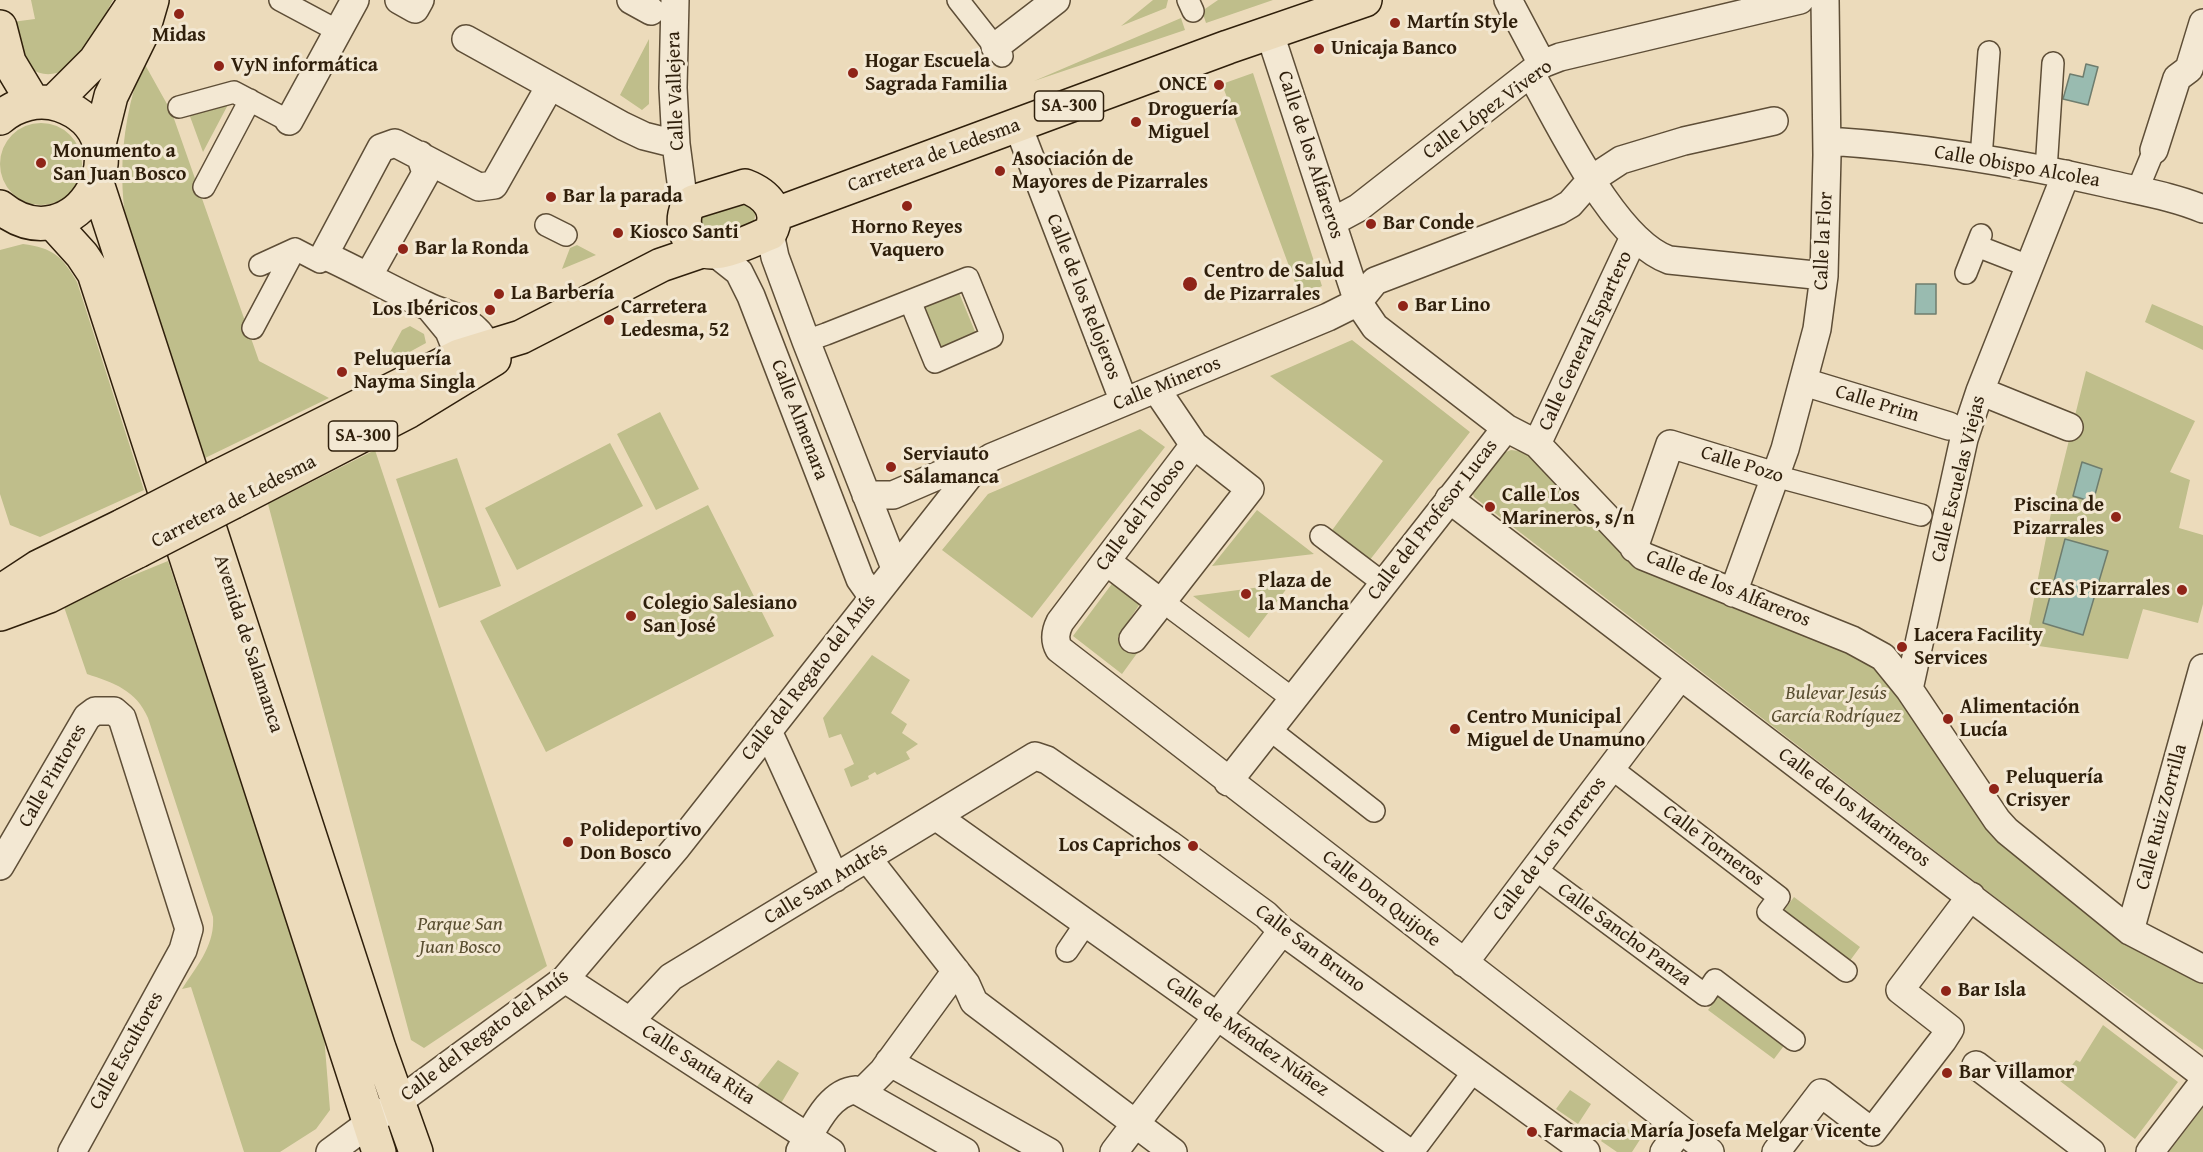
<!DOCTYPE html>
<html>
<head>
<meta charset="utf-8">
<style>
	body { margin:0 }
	canvas { display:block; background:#ecdbbb }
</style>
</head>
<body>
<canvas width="2203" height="1152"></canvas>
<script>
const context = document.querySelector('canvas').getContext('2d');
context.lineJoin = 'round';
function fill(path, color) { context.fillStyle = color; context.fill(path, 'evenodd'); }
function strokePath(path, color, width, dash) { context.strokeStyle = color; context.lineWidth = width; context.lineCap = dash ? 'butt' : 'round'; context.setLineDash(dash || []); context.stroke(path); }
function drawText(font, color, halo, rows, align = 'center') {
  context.font = font + ' "Gentium Book Plus",serif'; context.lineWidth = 6; context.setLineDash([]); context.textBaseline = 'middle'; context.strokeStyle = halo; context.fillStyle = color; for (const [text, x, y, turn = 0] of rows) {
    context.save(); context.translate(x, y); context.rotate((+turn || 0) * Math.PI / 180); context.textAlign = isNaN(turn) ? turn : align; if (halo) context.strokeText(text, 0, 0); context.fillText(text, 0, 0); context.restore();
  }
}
const green = new Path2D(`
	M31,0h82c-10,17 -17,39 -29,54 -20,25 -53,30 -66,-4 -3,-9 -4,-19 -6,-28l23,-3z
	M1153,0h15l-2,8 -45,18z
	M1218,0h55l-67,23 -4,-12z
	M1181,18l4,12 -151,51z
	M649,39v65l-7,6 -22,-15z
	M143,61l29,52 87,248 70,37 -124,60 -78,-229c-10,-58 -4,-112 16,-168z
	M1253,73l69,213 -22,10 -78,-212z
	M231,99l-28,53 -15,-41z
	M0 164a41 41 0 1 1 82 0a41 41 0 1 1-82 0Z
	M748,202l8,10 -3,13 -37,14 -13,-3 -3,-19z
	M23,244c30,4 39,12 54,38l67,208 -104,47 -30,-12 -10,-31v-244z
	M577,245l19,10 -34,14 8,-21z
	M957,288l19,46 -37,16 -19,-47z
	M2152,304l51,22v24l-58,-28z
	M410,326l14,8 2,9 -44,24 20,-37z
	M1352,340l118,92 -101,129 -39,-28 53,-72 -113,-85z
	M2086,371l109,50 -25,51 20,8 -11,48 24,7v69l-5,19 -55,-14 -15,50 -103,-15 26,-131z
	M660,412l39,77 -43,21 -39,-76z
	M1140,429l25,18 -133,171 -90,-68 46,-56z
	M610,443l33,63 -126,64 -32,-62z
	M375,450l172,516 -123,82 -13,-8 -143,-536z
	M1511,450l16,2 109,109 224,94 28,23 107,153 208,150v69l-118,-84 -611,-469 -2,-5 29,-38z
	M457,458l44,128 -62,22 -43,-129z
	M708,505l66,131 -228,116 -66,-131z
	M1257,510l57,44 -102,12z
	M168,561l156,474 6,75 -14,19 -36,23h-36l-53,-165 -9,2c15,-23 33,-44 31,-72l-65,-199c-12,-28 -34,-35 -61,-44l-24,-70z
	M1114,581l27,21 -23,35 20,15 -16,22 -49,-38z
	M1291,583l-42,55 -56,-42z
	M872,655l38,25 -19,33 16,11 -5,9 16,11 -12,8 4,7 -33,16 -2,-3 -7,4 1,3 -18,8 -7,-18 10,-5 -13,-30 -12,4 -6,-20z
	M1794,897l66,50 -11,15 -67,-49z
	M1721,992l65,51 -12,16 -66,-49z
	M2103,1025l75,57 -43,57 -75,-58 16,-21 4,2z
	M778,1060l21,13 -19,32 -25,-16z
	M1570,1090l21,14 -13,20 -22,-15z
	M2203,1107v45h-34z
	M1616,1121l25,17 -9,14h-15l-16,-11z`);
const water = new Path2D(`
	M2086,64l12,3 -10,38 -25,-6 7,-25 13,3z
	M1916,284h20v30h-21z
	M2082,462l20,7 -9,33 -20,-6z
	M2065,539l43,12 -25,84 -40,-12z`);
const pedestrian = new Path2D(`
	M280,0l58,31
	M958,0l44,56
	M1188,0l5,11
	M179,107l55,-15 55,29
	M1981,158l8,-106
	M2046,170l7,-107
	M204,187l46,-87
	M2137,191l17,-41
	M546,225l20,10
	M1977,246l54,21
	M260,265l35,-16 25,13 4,-7
	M1966,273l15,-38
	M253,328l42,-79
	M806,341l20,-7 142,-56 24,59 -57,25 -25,-61
	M1775,476l146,39
	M1321,536l62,47
	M1174,610l119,89
	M1269,729l105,82
	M1611,768l168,129 -11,15 78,59
	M1535,869l170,126 10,-15 79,60
	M1067,951l19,-28
	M1413,1152l60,-80`);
const minor = new Path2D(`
	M399,0l16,9 5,-9
	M631,0l20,11
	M675,0l-2,88 3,56 9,68
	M1508,0l34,64
	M1270,34l88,268 17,25 131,101 31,16 106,112 209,84 31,17 26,32 88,131 10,11 123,100 73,38
	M466,39l157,87 21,10 32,8
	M995,47l61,-47
	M1531,74c29,50 83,167 138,186l155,16
	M289,121l66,-121
	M1018,126l106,276
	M1828,141c93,6 186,21 277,42 33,8 67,13 98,26
	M2154,150l23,-72 12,-9 14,-46
	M1332,222l26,-14 184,-144 18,-7 240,-57
	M770,233l5,24 31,84 89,227
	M715,253l24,19 12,24 109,283 12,17
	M369,275l57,-102 -6,-18
	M430,308l19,23 10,25 30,7c-1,-11 -4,-25 -13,-33 -14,-14 -33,-16 -49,-24 -35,-16 -68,-35 -103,-51l57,-107 14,-5 84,44 15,-2 56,-99
	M1804,382l145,44
	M1980,391l89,36
	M1537,444l97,-207
	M1194,445l-134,177c-5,10 -6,18 -1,27l651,503
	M866,495h27l58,-25 25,-3
	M1449,499l748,571 6,2
	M1634,548l36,-104 105,32
	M1106,561l55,42
	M1733,593l52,-144 32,-120 7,-53 3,-121 -2,-155
	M1133,639l117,-150 -56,-44 -38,-56
	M1909,689l55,-250 16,-48 86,-217
	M768,731l67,147
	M1228,782l278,-354
	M937,817l471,335
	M868,859l98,125 8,18 199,150
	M0,866l87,-149 8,-6h19l8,7 67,211 -6,21 -111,202
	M2130,931l73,-263
	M1464,963l215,-285
	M565,979l266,173
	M630,1021l41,-44 364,-221 12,4 122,84 97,71 16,16 304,221
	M889,1062l160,90
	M1976,1065l115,87
	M862,1092l21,-21 73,-100
	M800,1151c13,-21 28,-59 56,-61l109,62
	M330,1152l235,-173 112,-132 299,-380 16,-10 336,-140 30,-15 17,-21 183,-70 12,-7 22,-25 29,-19 63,-19 90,-20
	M1114,1152l168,-221
	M1664,1152l16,-22
	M1776,1152l45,-59 51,39 71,-92 7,-11 -50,-39 71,-94
	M2150,1152l53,-69`);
const primary = new Path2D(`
	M0,27l9,35 24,40
	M53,103l42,-42 41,-61
	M0,118c16,-14 39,-20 60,-13 90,32 16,164 -60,102
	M99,144l12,-48 32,-65 9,-31
	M98,186l281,862 37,104
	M53,223l29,32 12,18 285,879`);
const trunk = new Path2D(`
	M745,186c21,8 37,24 25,47 -22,8 -70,37 -83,2 -3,-8 -4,-18 0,-27l6,-6z
	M774,215l454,-168 137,-47
	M221,475l238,-119 62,-19 140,-72 41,-14
	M233,502l176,-91 85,-52
	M0,592l38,-25 86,-42
	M0,614l49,-18 89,-45`);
const trunkBridge = new Path2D(`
	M124,525l97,-50
	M138,551l95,-49`);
const markers = [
	[179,14,6,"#8f2418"],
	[1395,23,6,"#8f2418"],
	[1319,49,6,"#8f2418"],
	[219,66,6,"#8f2418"],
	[853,73,6,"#8f2418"],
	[1219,85,6,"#8f2418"],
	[1136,122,6,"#8f2418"],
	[41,163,6,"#8f2418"],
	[1000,171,6,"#8f2418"],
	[551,197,6,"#8f2418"],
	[907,206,6,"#8f2418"],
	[1371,224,6,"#8f2418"],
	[618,233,6,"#8f2418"],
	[403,249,6,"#8f2418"],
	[1190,284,8,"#8f2418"],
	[499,294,6,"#8f2418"],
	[1403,306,6,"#8f2418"],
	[490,310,6,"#8f2418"],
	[609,320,6,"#8f2418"],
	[342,372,6,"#8f2418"],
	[891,467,6,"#8f2418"],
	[1490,507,6,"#8f2418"],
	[2116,517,6,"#8f2418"],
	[2182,590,6,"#8f2418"],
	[1246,594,6,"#8f2418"],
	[631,616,6,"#8f2418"],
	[1902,647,6,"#8f2418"],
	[1948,719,6,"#8f2418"],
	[1455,729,6,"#8f2418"],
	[1994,789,6,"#8f2418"],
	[568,842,6,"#8f2418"],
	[1193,846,6,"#8f2418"],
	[1946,991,6,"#8f2418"],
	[1947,1073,6,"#8f2418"],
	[1532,1132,6,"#8f2418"]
];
const shields = [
	[1069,106,69],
	[363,436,69]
];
const shieldNames = [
	["SA-300",1069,106],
	["SA-300",363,436]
];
const poiNames = [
	["Martín Style",1407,23],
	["Midas",179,36,"center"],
	["Unicaja Banco",1331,49],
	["Hogar Escuela",865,62],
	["Sagrada Familia",865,85],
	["VyN informática",231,66],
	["ONCE",1207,85,"right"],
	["Droguería",1148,110],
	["Miguel",1148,133],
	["Monumento a",53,152],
	["San Juan Bosco",53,175],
	["Asociación de",1012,160],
	["Mayores de Pizarrales",1012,183],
	["Bar la parada",563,197],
	["Bar Conde",1383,224],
	["Horno Reyes",907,228,"center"],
	["Vaquero",907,251,"center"],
	["Kiosco Santi",630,233],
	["Bar la Ronda",415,249],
	["Centro de Salud",1204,272],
	["de Pizarrales",1204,295],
	["La Barbería",511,294],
	["Bar Lino",1415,306],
	["Carretera",621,308],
	["Ledesma, 52",621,331],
	["Los Ibéricos",478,310,"right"],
	["Peluquería",354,360],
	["Nayma Singla",354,383],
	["Serviauto",903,455],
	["Salamanca",903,478],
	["Calle Los",1502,496],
	["Marineros, s/n",1502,519],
	["Piscina de",2104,506,"right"],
	["Pizarrales",2104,529,"right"],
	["Plaza de",1258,582],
	["la Mancha",1258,605],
	["CEAS Pizarrales",2170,590,"right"],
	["Colegio Salesiano",643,604],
	["San José",643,627],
	["Lacera Facility",1914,636],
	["Services",1914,659],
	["Alimentación",1960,708],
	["Lucía",1960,731],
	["Centro Municipal",1467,718],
	["Miguel de Unamuno",1467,741],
	["Peluquería",2006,778],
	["Crisyer",2006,801],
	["Polideportivo",580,831],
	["Don Bosco",580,854],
	["Los Caprichos",1181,846,"right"],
	["Bar Isla",1958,991],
	["Bar Villamor",1959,1073],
	["Farmacia María Josefa Melgar Vicente",1544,1132]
];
const streetNames = [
	["Calle Vallejera",676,91,-92],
	["Calle López Vivero",1488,110,-36],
	["Calle de los Alfareros",1310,155,72],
	["Carretera de Ledesma",934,156,-20],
	["Calle Obispo Alcolea",2017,167,10],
	["Calle la Flor",1824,241,-87],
	["Calle de los Relojeros",1083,297,69],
	["Calle General Espartero",1586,341,-65],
	["Calle Mineros",1167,384,-22],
	["Calle Prim",1877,404,17],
	["Calle Almenara",799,420,69],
	["Calle Pozo",1742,465,17],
	["Calle Escuelas Viejas",1959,479,-76],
	["Carretera de Ledesma",234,502,-27],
	["Calle del Toboso",1141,515,-53],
	["Calle del Profesor Lucas",1433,520,-52],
	["Calle de los Alfareros",1728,589,22],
	["Avenida de Salamanca",248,644,72],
	["Calle del Regato del Anís",809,678,-52],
	["Calle Pintores",53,776,-60],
	["Calle de los Marineros",1854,808,37],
	["Calle Ruiz Zorrilla",2162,817,-75],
	["Calle Torneros",1713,846,37],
	["Calle de Los Torreros",1550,849,-53],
	["Calle San Andrés",826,884,-31],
	["Calle Don Quijote",1381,899,38],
	["Calle Sancho Panza",1624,935,36],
	["Calle San Bruno",1310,949,37],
	["Calle del Regato del Anís",485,1036,-37],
	["Calle de Méndez Núñez",1247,1037,35],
	["Calle Escultores",127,1051,-61],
	["Calle Santa Rita",698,1065,33]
];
const parkNames = [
	["Bulevar Jesús",1836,694],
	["García Rodríguez",1836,717],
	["Parque San",460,925],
	["Juan Bosco",460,948]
];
fill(green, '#bfbe8b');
fill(water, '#99bbb0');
strokePath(water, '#6f7d6e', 1.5);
strokePath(pedestrian, '#5e4e37', 24);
strokePath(minor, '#5e4e37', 30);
strokePath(primary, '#2f1f0b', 36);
strokePath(trunk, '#2f1f0b', 36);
strokePath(pedestrian, '#f3e8d3', 21);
strokePath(minor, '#f3e8d3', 27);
strokePath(primary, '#ecdbbb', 33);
strokePath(trunk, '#ecdbbb', 33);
strokePath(trunkBridge, '#2f1f0b', 36, []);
strokePath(trunkBridge, '#ecdbbb', 33);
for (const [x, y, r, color] of markers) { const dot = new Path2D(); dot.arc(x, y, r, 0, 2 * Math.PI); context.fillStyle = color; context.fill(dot); strokePath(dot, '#f3e8d3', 2); }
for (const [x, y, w] of shields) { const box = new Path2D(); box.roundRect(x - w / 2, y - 15, w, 30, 4.5); context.fillStyle = '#f3e8d3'; context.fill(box); strokePath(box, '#2f1f0b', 1.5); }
drawText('bold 18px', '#2f1f0b', null, shieldNames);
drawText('bold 20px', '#2f1f0b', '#f3e8d3', poiNames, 'left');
drawText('20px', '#2f1f0b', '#f3e8d3', streetNames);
drawText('italic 20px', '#5a4f31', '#f3e8d3', parkNames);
</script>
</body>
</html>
